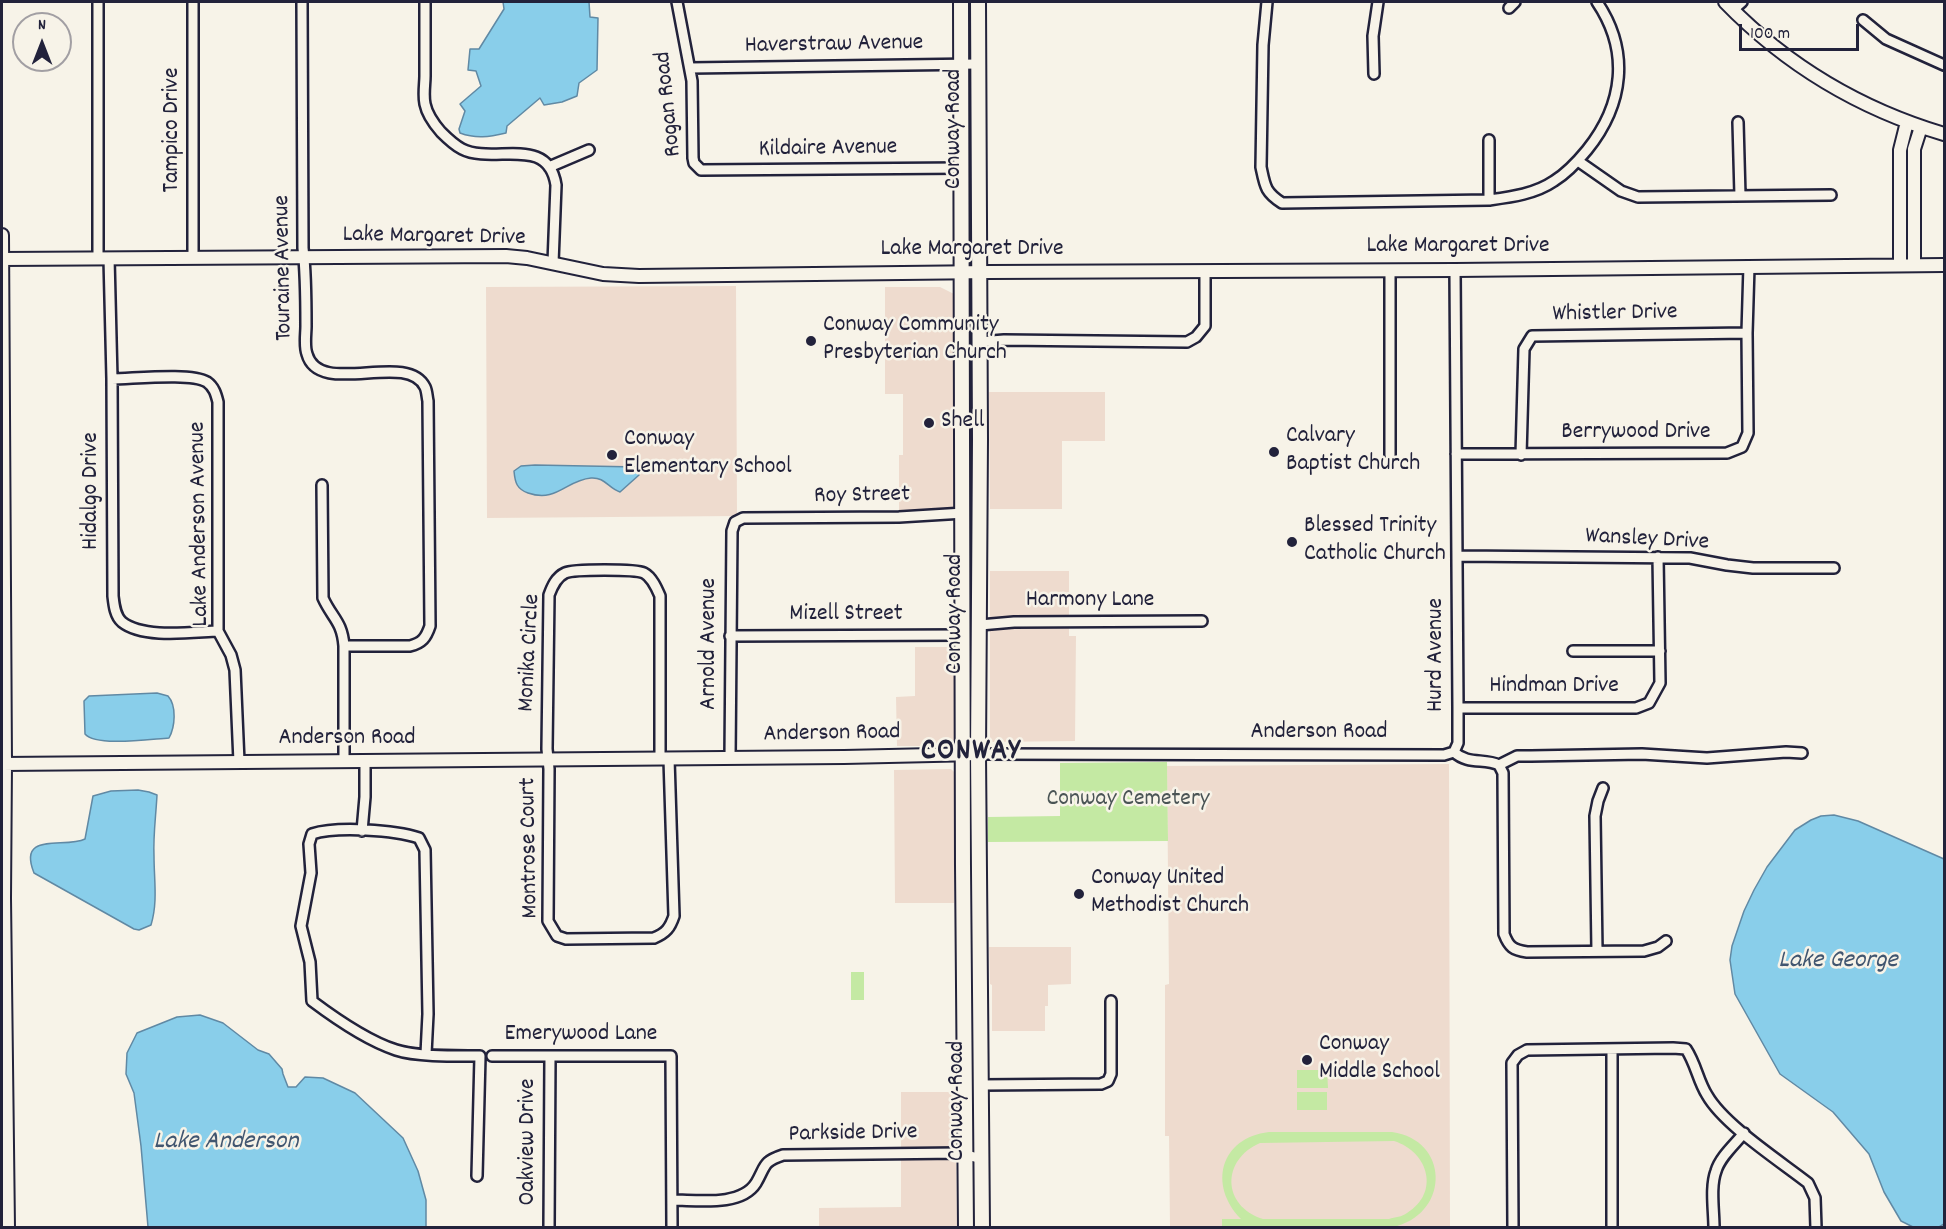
<!DOCTYPE html>
<html>
<head>
<meta charset="utf-8">
<style>
	body { margin:0 }
	#map { position:relative; width:1946px; height:1229px; overflow:hidden; background:#f7f3e8; font-family:Dekko,sans-serif }
	canvas { display:block }
	.frame { position:absolute; inset:0; border:3px solid #22223b; pointer-events:none }
	.north { position:absolute; left:12px; top:12px; width:60px; height:60px; box-sizing:border-box; background:#f7f3e8; border:2px solid #a29fa3; border-radius:50%; rotate:0deg; font-size:16px; font-weight:700; line-height:24px; text-align:center; color:#22223b }
	.north::after { content:''; display:block; margin:auto; width:21px; height:27px; background:#22223b; clip-path:polygon(50% 0,100% 100%,50% 72%,0 100%) }
	.scale { position:absolute; left:1739px; top:24px; width:120px; height:27px; box-sizing:border-box; border:3px solid #22223b; border-top:0; padding-left:8px; font-size:18px; line-height:21px; white-space:nowrap; color:#22223b; -webkit-text-stroke:4px #f7f3e8; paint-order:stroke }
</style>
</head>
<body>
<div id="map">
<canvas width="1946" height="1229"></canvas>
<div class="frame"></div>
<div class="north">N</div>
<div class="scale">100 m</div>
</div>
<script>
const context = document.querySelector('canvas').getContext('2d');
context.lineJoin = 'round';
function fill(path, color) { context.fillStyle = color; context.fill(path, 'evenodd'); }
function strokePath(path, color, width, dash) { context.strokeStyle = color; context.lineWidth = width; context.lineCap = dash ? 'butt' : 'round'; context.setLineDash(dash || []); context.stroke(path); }
function drawText(font, color, halo, rows, align = 'center') {
  context.font = font + ' Dekko,sans-serif'; context.lineWidth = 5; context.setLineDash([]); context.textBaseline = 'middle'; context.strokeStyle = halo; context.fillStyle = color; for (const [text, x, y, turn = 0] of rows) {
    context.save(); context.translate(x, y); context.rotate((+turn || 0) * Math.PI / 180); context.textAlign = isNaN(turn) ? turn : align; if (halo) context.strokeText(text, 0, 0); context.fillText(text, 0, 0); context.restore();
  }
}
const built = new Path2D(`
	M736,286l1,230 -250,2 -1,-231z
	M885,287h55l14,7 1,216h-56v-55h4v-61h-18z
	M989,392h116v49h-43v68h-72z
	M990,571h79v65h7l-1,105 -85,1z
	M915,647h39v94l-8,5h-49l-1,-49 19,-1z
	M1449,764l1,463h-280l-1,-91h-4v-151l4,-1 -2,-218z
	M951,769l4,4 -1,130h-59l-1,-133z
	M989,947h82v37l-23,1v21h-3v25h-53v-46l-2,-1z
	M901,1092h54l2,135h-138v-19l82,-1z`);
const green = new Path2D(`
	M1167,762l1,79 -180,1v-25l72,-1v-53z
	M851,972h13v28h-13z
	M1297,1070h30l1,18h-31z
	M1297,1092h30v18h-30z
	M1269,1132h123c57,8 58,79 5,94l-175,1v-8h19c-33,-34 -21,-81 28,-87zM1394,1141c35,11 46,52 13,72 -5,4 -12,4 -18,6h-126c-41,-13 -42,-59 -3,-76z`);
const water = new Path2D(`
	M503,2h86l1,15 8,1 -1,52 -18,13 -2,13 -15,6 -18,3 -4,-7 -33,28 -1,7c-17,4 -30,6 -46,0l-1,-4 6,-18 -5,-7 21,-18 -5,-15 -8,-1 2,-21h9l25,-40z
	M535,465l103,2 1,8 -19,17c-12,-4 -15,-15 -29,-14 -25,2 -34,25 -63,15 -11,-4 -13,-10 -14,-22l7,-5z
	M157,693l11,3c9,10 7,31 1,42 -18,1 -73,9 -84,-4l-1,-33 5,-5z
	M138,790l11,2 8,3c-1,20 -4,41 -3,61 0,24 4,46 -3,69l-12,5 -5,-1 -100,-56c-17,-42 31,-24 51,-34l8,-43 18,-5z
	M1834,815l24,6 86,38v365l-5,3h-26l-12,-6 -17,-29 -15,-38 -36,-42 -53,-38 -45,-80 -5,-34 2,-14 12,-35 10,-21 13,-23 28,-37 16,-10 10,-4z
	M200,1015l23,8 35,27 11,4 13,15 1,5 5,13h8l9,-10 18,1 32,15 48,45 15,33 8,29v27h-278l-7,-81 -7,-53 -8,-19 1,-21 10,-20 40,-16z`);
const minor = new Path2D(`
	M98,2v256
	M302,2l1,246c3,26 3,52 3,78 0,8 -2,20 1,28 12,44 100,-4 118,33 2,4 2,10 3,14l2,225c-4,12 -8,17 -20,20h-66
	M425,2c0,24 0,49 0,74 0,8 -2,19 0,28 2,10 9,20 16,28 6,6 13,13 21,17 31,16 86,-15 94,36l-3,78
	M677,2l15,79 1,77 1,5 7,7 261,-2
	M1267,2l-4,43 -2,122c4,19 4,25 21,36l207,-3c22,-3 46,-6 65,-19 13,-8 24,-20 33,-31 37,-46 43,-99 10,-148
	M1509,8l6,-6
	M1733,10l9,-8
	M1863,20l23,19 58,26
	M690,68l288,-4
	M1374,74l-1,-38 5,-34
	M1738,122l2,74
	M1489,140v60
	M1578,161l43,30 17,6 193,-2
	M549,167l40,-17
	M109,258l3,121 1,217c1,9 2,20 9,26 21,17 70,10 96,9
	M193,258v-256
	M1390,270v185
	M979,342l25,-2 183,2 9,-5 9,-11v-55
	M112,379c20,0 79,-7 95,3 7,5 9,12 11,20v229l13,24 4,15 4,92
	M1456,454l271,-1 15,-6 6,-14 -1,-100 2,-67
	M1521,455l3,-106 8,-13 215,-3
	M322,485l1,113c9,20 19,23 21,48v115
	M1457,556l233,2 37,7 26,3h81
	M980,625l34,-3 188,-1
	M730,636l233,-1
	M1573,651h87
	M1458,708h178l13,-5 11,-20 -2,-126
	M1454,752l4,-9v-35l-3,-438
	M1454,752c14,13 30,6 45,13
	M978,754l466,1 10,-3
	M730,758l2,-227 3,-9 8,-4 156,-1 65,-4
	M660,759v-163c-3,-7 -8,-19 -16,-23 -8,-4 -71,-4 -79,0 -9,4 -13,14 -16,22l-2,154 2,20 -1,152 9,15 9,3 88,-1c12,-5 16,-10 20,-22l-5,-157
	M1499,765l4,8 1,161c5,13 9,16 23,18l117,-1 14,-4 8,-6
	M1499,765l18,-9h14l111,-2 65,4 79,-6 16,1
	M362,831l3,-34v-36
	M1597,951l-2,-135 3,-15 5,-13
	M1612,1049v179
	M426,1054l2,-40 -3,-164 -6,-12c-24,-8 -82,-12 -107,-4l-3,10 2,29 -10,53 9,36 2,39c24,18 56,40 84,49 21,7 62,6 84,6l-3,120
	M492,1056h179l1,172
	M982,1085l119,-1 7,-3 3,-7v-73
	M673,1200c24,0 68,7 83,-17 10,-17 6,-21 27,-28l176,-2 23,6
	M549,1228l1,-172
	M1513,1228l-1,-165 6,-8 9,-5 146,-2 13,1c10,15 12,32 21,46 17,30 73,66 101,88l7,15 1,30
	M1714,1228c0,-18 -4,-41 2,-57 4,-14 19,-27 28,-38`);
const tertiary = new Path2D(`
	M1725,2c61,63 135,107 219,132
	M2,235l3,529 -1,134 4,330
	M2,259l504,-3 21,2 76,16 36,2 351,-4 465,-2 489,-5
	M1900,265v-115l7,-28
	M1914,265v-116l7,-22
	M2,764l842,-7 134,-3`);
const secondary = new Path2D(`
	M961,2l2,863 3,363
	M978,2l2,437 -2,315 4,474`);
const markers = [
	[811,341,6,"#22223b"],
	[929,423,6,"#22223b"],
	[1274,452,6,"#22223b"],
	[612,455,6,"#22223b"],
	[1292,542,6,"#22223b"],
	[1079,894,6,"#22223b"],
	[1307,1060,6,"#22223b"]
];
const streetNames = [
	["Haverstraw Avenue",834,46,-1],
	["Rogan Road",670,104,-96],
	["Conway Road",956,129,-90],
	["Tampico Drive",174,130,-90],
	["Kildaire Avenue",828,150,-1],
	["Lake Margaret Drive",434,238,1],
	["Lake Margaret Drive",1458,248],
	["Lake Margaret Drive",972,251],
	["Touraine Avenue",285,268,-91],
	["Whistler Drive",1615,315,-1],
	["Berrywood Drive",1636,434],
	["Hidalgo Drive",93,491,-90],
	["Roy Street",862,497,-1],
	["Lake Anderson Avenue",201,524,-91],
	["Wansley Drive",1647,541,3],
	["Harmony Lane",1090,602],
	["Conway Road",957,614,-90],
	["Mizell Street",846,616],
	["Arnold Avenue",711,644,-90],
	["Monika Circle",531,653,-87],
	["Hurd Avenue",1438,655,-90],
	["Hindman Drive",1554,688],
	["Anderson Road",1319,734],
	["Anderson Road",832,735,-1],
	["Anderson Road",347,740],
	["Montrose Court",531,848,-91],
	["Emerywood Lane",581,1036],
	["Conway Road",959,1101,-90],
	["Parkside Drive",853,1135,-1],
	["Oakview Drive",530,1142,-90]
];
const poiNames = [
	["Conway Community",823,327],
	["Presbyterian Church",823,355],
	["Shell",941,423],
	["Calvary",1286,438],
	["Baptist Church",1286,466],
	["Conway",624,441],
	["Elementary School",624,469],
	["Blessed Trinity",1304,528],
	["Catholic Church",1304,556],
	["Conway United",1091,880],
	["Methodist Church",1091,908],
	["Conway",1319,1046],
	["Middle School",1319,1074]
];
const parkNames = [
	["Conway Cemetery",1128,801]
];
const waterNames = [
	["Lake George",1838,962],
	["Lake Anderson",226,1143]
];
const districtNames = [
	["CONWAY",971,754]
];
fill(built, '#eedbce');
fill(green, '#c4e9a3');
fill(water, '#89ceea');
strokePath(water, '#6089a4', 1.5);
strokePath(minor, '#22223b', 14);
strokePath(tertiary, '#22223b', 16);
strokePath(secondary, '#22223b', 18);
strokePath(minor, '#f7f3e8', 9);
strokePath(tertiary, '#f7f3e8', 12);
strokePath(secondary, '#f7f3e8', 14);
for (const [x, y, r, color] of markers) { const dot = new Path2D(); dot.arc(x, y, r, 0, 2 * Math.PI); context.fillStyle = color; context.fill(dot); strokePath(dot, '#f7f3e8', 2); }
drawText('24px', '#22223b', '#f7f3e8', streetNames);
drawText('24px', '#22223b', '#f7f3e8', poiNames, 'left');
drawText('24px', '#4a5455', '#f7f3e8', parkNames);
drawText('italic 26px', '#415670', '#f7f3e8', waterNames);
context.letterSpacing = '1.5px';
drawText('bold 30px', '#22223b', '#f7f3e8', districtNames);
context.letterSpacing = '0px';
</script>
</body>
</html>
